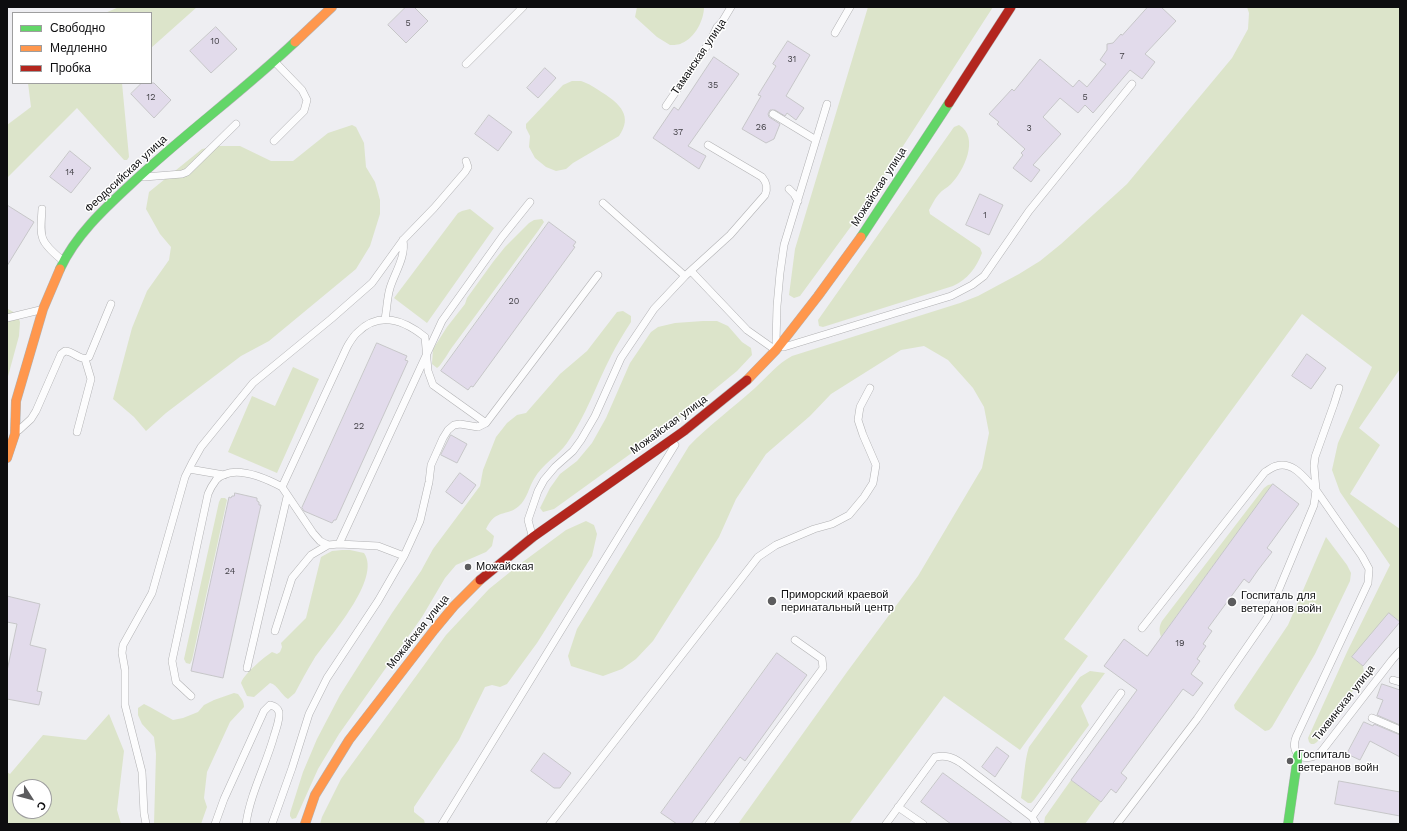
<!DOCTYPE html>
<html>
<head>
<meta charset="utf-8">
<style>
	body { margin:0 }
	#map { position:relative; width:1407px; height:831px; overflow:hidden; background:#eeeef2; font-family:"Work Sans",sans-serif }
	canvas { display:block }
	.frame { position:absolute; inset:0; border:8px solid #0d0d0f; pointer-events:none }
	.legend { position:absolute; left:12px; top:12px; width:140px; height:72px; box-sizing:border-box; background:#fff; border:1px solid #9e9e9f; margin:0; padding:5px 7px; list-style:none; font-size:12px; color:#0d0d0f }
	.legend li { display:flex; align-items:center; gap:8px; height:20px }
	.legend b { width:20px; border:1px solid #9e9e9f }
	.north { position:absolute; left:12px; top:779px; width:40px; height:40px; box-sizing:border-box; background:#fff; border:1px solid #9e9e9f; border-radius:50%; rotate:126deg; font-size:11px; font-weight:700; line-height:16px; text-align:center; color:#0d0d0f }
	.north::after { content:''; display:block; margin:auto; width:14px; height:18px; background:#5c5c5e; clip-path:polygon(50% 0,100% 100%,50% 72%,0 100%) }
</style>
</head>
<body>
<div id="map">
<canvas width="1407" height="831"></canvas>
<div class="frame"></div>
<ul class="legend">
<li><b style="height:5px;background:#63d668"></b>Свободно</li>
<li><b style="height:5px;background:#ff974d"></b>Медленно</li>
<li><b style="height:5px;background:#b3261e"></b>Пробка</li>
</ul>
<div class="north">С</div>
</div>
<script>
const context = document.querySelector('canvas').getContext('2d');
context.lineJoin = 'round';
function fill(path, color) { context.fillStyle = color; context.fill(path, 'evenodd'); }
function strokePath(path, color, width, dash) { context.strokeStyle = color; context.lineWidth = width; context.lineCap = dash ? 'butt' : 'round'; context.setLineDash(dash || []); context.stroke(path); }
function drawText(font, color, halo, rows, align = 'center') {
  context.font = font + ' "Work Sans",sans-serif'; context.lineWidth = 3; context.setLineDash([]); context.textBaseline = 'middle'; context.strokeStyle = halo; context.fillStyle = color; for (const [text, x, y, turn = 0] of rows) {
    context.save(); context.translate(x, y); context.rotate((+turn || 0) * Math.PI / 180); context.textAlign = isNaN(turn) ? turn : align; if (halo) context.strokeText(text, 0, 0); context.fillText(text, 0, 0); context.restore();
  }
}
const green = new Path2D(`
	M119,7h78l-46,41v-35h-46z
	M637,7h67c0,13 -9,31 -22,36 -3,2 -9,2 -12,2l-13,-8 -22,-20z
	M868,7h125l-141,218 -52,71 -6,2 -5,-3 6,-46z
	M1247,7h153v362l-41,59 21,17 -30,49 50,35v93l-11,-9 -37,44 11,9 1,8 -2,4 -45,64 -3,2h-3l-2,-2 -1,-4 39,-86 43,-87 -50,-73 -8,-22 6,-27 34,-76 -70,-53 -238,325 24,17 -68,94 -76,-54 -95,128h-111l109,-152 71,-96 64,-108 7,-35 -5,-26 -11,-19 -25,-28 -24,-14 -23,4 -70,44 -21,22 -44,38 -30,45 -17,38 -66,104 -17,18 -14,10 -19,7 -32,-10 -3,-10 9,-27 112,-183c20,-21 44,-38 66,-58 12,-11 22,-24 37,-32l168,-53 18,-7 41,-22 21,-13 21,-17 66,-60 105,-126 16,-29 1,-16z
	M572,81c2,0 6,0 9,0 7,2 16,8 22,12 17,11 30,23 16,43l-46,27 -7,6 -10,2 -10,-4 -11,-9 -6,-11 1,-11 -4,-8v-4l37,-39z
	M28,83h94l7,74 -2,3h-3l-47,-52 -70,70v-53l24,-18z
	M352,125l4,2 8,16 2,24 9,15 5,18v14l-10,32 -14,23 -87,72 -28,15 -75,57 -20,18 -12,-14 -21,-18 19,-71 15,-37 22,-31 2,-13 -11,-13 -14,-25 3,-17 53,-43 15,-3h23l31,15h22l35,-28z
	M959,125c21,12 5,46 -8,59 -4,4 -9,6 -12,10 -4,4 -7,11 -10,16l1,4 50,34 2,5c-6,15 -14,26 -29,33l-130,41 -4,-1 -1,-6 136,-193z
	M470,209l24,19 -67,95 -33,-25 64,-85 4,-2z
	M542,219l2,3 -6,9 -85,115c-4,5 -12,20 -16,22l-5,-4 1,-15 14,-22 18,-23 2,-6 26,-36 12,-15 24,-24 5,-3z
	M8,309l9,5 3,8 -1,14 -12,44v-70z
	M623,311l8,5v6c-7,11 -14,22 -20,34 -15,29 -25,60 -44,87 -9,13 -25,21 -33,36 -5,8 -7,20 -15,27 -12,11 -23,2 -33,23l8,7 -2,10 -6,6 -30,13 -11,13 -23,39 -83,117 -21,35 -22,49 -4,1 -2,-3v-3l13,-41 14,-33 23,-44 52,-82 29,-42 12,-22 47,-63 3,-16 13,-33 11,-14 10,-8 9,-2 34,-39 27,-23 30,-39z
	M703,321h14l11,5 14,16 9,6 1,7 -15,16 -61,50 -122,88 -11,3 -3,-4 10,-20 10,-14 17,-13 15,-18 14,-25 24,-55 21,-31 7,-5 17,-4z
	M293,367l26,12 -42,94 -49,-21 24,-56 23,10z
	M1273,484l-112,153c-2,-7 -2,-10 1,-16l102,-133 4,-3z
	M221,498h4l2,2 -35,160 -2,4 -4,-1 -2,-4 35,-157z
	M586,521l8,4 3,9 -5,22 -55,87 -30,41 -7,3 -8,-2 -7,2 -26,53 -45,67v5l10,8 1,4h-105l2,-7 19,-38 105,-144 43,-46 31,-25 46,-34z
	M1326,537l21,28 4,8 -1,8 -35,73 -43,73 -3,3 -4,1 -30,-22 -1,-4 54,-80z
	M342,550h8l14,3c18,26 -35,84 -50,106 -7,11 -13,23 -19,34l-7,6c-7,-4 -10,-14 -18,-16l-16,14 -7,-1 -6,-13c3,-9 22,-25 31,-31l5,2 3,-2 2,-5 -1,-4 25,-25 15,-61 11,-6z
	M1090,671l15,2 -24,33 8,19 -55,75 -3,3h-3l-7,-5c3,-16 3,-36 8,-51l51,-70z
	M234,693l4,1c3,4 6,7 6,13l-14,15 -23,50 -3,26 3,9 -6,17h-47l2,-70 -2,-17 -12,-13 -4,-9v-7l6,-4 6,3 23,13 10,-2 15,-6 6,-7 10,-5z
	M109,714l15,37 -7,59 4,14h-114v-52l3,2 33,-39 43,5zM20,787h24v24h-24z
	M1071,780l30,22 -16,22h-41l1,-7z`);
const building = new Path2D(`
	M406,7h8l14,14 -22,22 -18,-18z
	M1148,7h13l15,14 -31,33 10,8 -13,17 -12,-9 -37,43 -8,-8 -7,8 -18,-15 -17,19 18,17 -28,31 7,5 -9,12 -18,-14 10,-13 -2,-2 4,-4 -28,-25 2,-2 -10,-8 23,-25 2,2 26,-32 33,28 6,-7 8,7 19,-23 -6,-4 7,-10v-6l6,-1 8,-9 1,1z
	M216,27l21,22 -26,24 -21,-22z
	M788,41l22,14 -24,41 18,12 -8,12 -9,-7 -2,3 -10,-6h-5l-2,4 1,3 11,7 -6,15 -8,4 -24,-14 19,-33 -3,-1 18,-29 -3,-2z
	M714,57l25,17 -51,72 18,10 -7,13 -46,-31 21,-31 4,3z
	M545,68l11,10 -18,20 -11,-10z
	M142,83h12l17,17 -17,18 -23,-24z
	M489,115l23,17 -14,19 -23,-17z
	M70,151l21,17 -20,25 -21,-16z
	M980,194l23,11 -14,30 -23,-10z
	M7,205l27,17 -27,44z
	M549,222l27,20 -3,4 2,1 -102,140 -2,-1 -3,4 -27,-19z
	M377,343l30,13 -2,4 3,1 -72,159h-2l-2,3 -28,-12 -2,-3z
	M1307,354l19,14 -15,21 -19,-13z
	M451,435l16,9 -10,19 -16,-8z
	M460,473l16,12 -14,19 -16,-12z
	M1273,484l26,20 -32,44 5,4 -14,18 -9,13 -5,-4 -36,49 4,3 -9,13 3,2 -9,13 3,2 -9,13 12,9 -10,13 -10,-7 -62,84 6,5 -11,15 -5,-4 -10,13 -30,-22 66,-90 -33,-24 20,-27 23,17z
	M235,493l22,5v3l2,1v3h2l-38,173 -32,-7 38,-174 2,1 1,-2h2z
	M7,596l33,8 -10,41 16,4 -9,42 5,1 -3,13 -32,-6v-28l10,-47 -10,-2z
	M1389,613l11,9 -37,44 -11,-9z
	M777,653l30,22 -62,86 -5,-4 -49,67h-14l-16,-11z
	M1382,684l18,6v35l-23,-10 6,-15 -6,-2z
	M1364,722l9,4 1,-2 26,11v22l-30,-16 -10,19 -13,-6z
	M997,747l12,9 -14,21 -13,-10z
	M544,753l27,20 -11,15h-6l-23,-17z
	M943,773l70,51h-62l-30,-22z
	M1339,781l61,11v24l-65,-12z`);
const lane = new Path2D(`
	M835,33l15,-26
	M466,64l57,-57
	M666,106l45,-66 6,-13 5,-5 9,-15
	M773,114l43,26
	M274,141l30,-30 3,-11 -5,-10 -27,-28
	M144,177l38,-3 5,-2 49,-48
	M789,189l5,5 4,7
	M603,203l82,73
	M42,209c-2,29 -3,32 20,51
	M691,271l56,59 27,19
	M7,318l33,-8
	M385,319c2,-10 2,-21 5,-31 5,-16 16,-31 13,-48
	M776,342l1,-36 3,-33 4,-28 43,-141
	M784,347l167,-51 21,-11 12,-9 45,-65 103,-127
	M19,430l12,-11 5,-8 25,-57 4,-3c9,0 15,11 24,6l22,-53
	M77,432l14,-53 -6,-20
	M189,469l35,6
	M1316,490l-2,-24 1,-9 19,-53 5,-16
	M532,535l-4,-15 10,-29 6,-11 11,-13 18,-16 8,-11 14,-24 26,-58 33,-49 31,-33 45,-41 35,-40c3,-7 2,-12 -3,-18l-54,-32
	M339,544l103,-223 60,-84 28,-35
	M404,556l-26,-10 -39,-2 -11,1 -8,-4 -7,-8 -31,-46 65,-140c3,-5 6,-11 11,-15 21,-21 46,-12 67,5l3,34 5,14 53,38
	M1142,628l123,-156c4,-2 7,-5 11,-6 17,-6 30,14 40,24
	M275,631l17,-53 19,-23 17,-10
	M247,668l40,-171
	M1393,680l7,2
	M191,696l-15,-14 -4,-21 36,-167c2,-5 5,-10 8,-14 17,-17 49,-2 66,7
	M1372,718l28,12
	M898,807l25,17
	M1032,817l89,-124
	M146,824l-2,-11 -2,-41 -17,-67v-35l-3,-17 1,-8 29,-52 33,-116 7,-14 9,-16 52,-64 78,-64 41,-36 31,-43 31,-32 31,-36 3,-5 -2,-6
	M215,824l9,-25 40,-88 6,-6c4,1 7,2 9,7 1,8 -3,17 -5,24 -8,29 -24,58 -28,88
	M272,824l20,-56 17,-54 18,-36 51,-77 26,-45 16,-35 9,-39 2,-17 12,-27 5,-8 6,-5 6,-1 18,3 8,-4 112,-148
	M442,824l233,-379
	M550,824l208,-267 18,-12 38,-16 18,-5 17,-9 15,-18 9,-14 3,-18 -13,-30 -5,-15 2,-13 10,-19
	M709,824l114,-156 -1,-9 -27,-19
	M886,824l49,-67c11,-2 17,0 26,6l71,54 4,7
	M1117,824l80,-105 70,-101 47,-113 2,-15 46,66 7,13 -1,14 -72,154c-7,19 11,27 25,15l71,-92 8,-9`);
const fast = new Path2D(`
	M861,237l88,-134
	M60,269c15,-33 44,-60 70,-84 53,-50 112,-93 165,-143
	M1288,824l10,-69`);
const slow = new Path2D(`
	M295,42l37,-35
	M747,380l29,-30 42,-54 43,-59
	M7,458l8,-24 1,-33 27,-92 17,-40
	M305,824l10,-29 34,-55 85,-110 20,-24 26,-26`);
const jam = new Path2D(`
	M949,103l62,-96
	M480,580l53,-43 151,-106 63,-51`);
const markers = [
	[468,567,4,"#5c5c5e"],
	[772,601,5,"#5c5c5e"],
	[1232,602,5,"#5c5c5e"],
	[1290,761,4,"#5c5c5e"]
];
const numberNames = [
	["5",408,23],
	["10",215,41],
	["7",1122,56],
	["31",792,59],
	["35",713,85],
	["12",151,97],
	["5",1085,97],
	["26",761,127],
	["3",1029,128],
	["37",678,132],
	["14",70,172],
	["1",985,215],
	["20",514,301],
	["22",359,426],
	["24",230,571],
	["19",1180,643]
];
const streetNames = [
	["Таманская улица",699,57,-56],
	["Феодосийская улица",126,174,-43],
	["Можайская улица",879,187,-57],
	["Можайская улица",669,425,-36],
	["Можайская улица",418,632,-51],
	["Тихвинская улица",1344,703,-52]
];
const poiNames = [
	["Можайская",476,567],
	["Приморский краевой",781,595],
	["перинатальный центр",781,608],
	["Госпиталь для",1241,596],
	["ветеранов войн",1241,609],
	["Госпиталь",1298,755],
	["ветеранов войн",1298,768]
];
fill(green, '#dce4ca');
fill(building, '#e2dbeb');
strokePath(building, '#c6c6c8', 1);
strokePath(lane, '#b1b1b3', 8);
strokePath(fast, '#b1b1b3', 10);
strokePath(slow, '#b1b1b3', 10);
strokePath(jam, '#b1b1b3', 10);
strokePath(lane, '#fcfcfd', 7);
strokePath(fast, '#63d668', 9);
strokePath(slow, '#ff974d', 9);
strokePath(jam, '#b3261e', 9);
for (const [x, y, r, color] of markers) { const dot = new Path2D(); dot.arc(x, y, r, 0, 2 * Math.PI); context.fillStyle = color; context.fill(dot); strokePath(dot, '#fff', 1.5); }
drawText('9px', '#424046', null, numberNames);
drawText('11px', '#0d0d0f', '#fff', streetNames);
drawText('11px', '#0d0d0f', '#fff', poiNames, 'left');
</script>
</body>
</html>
